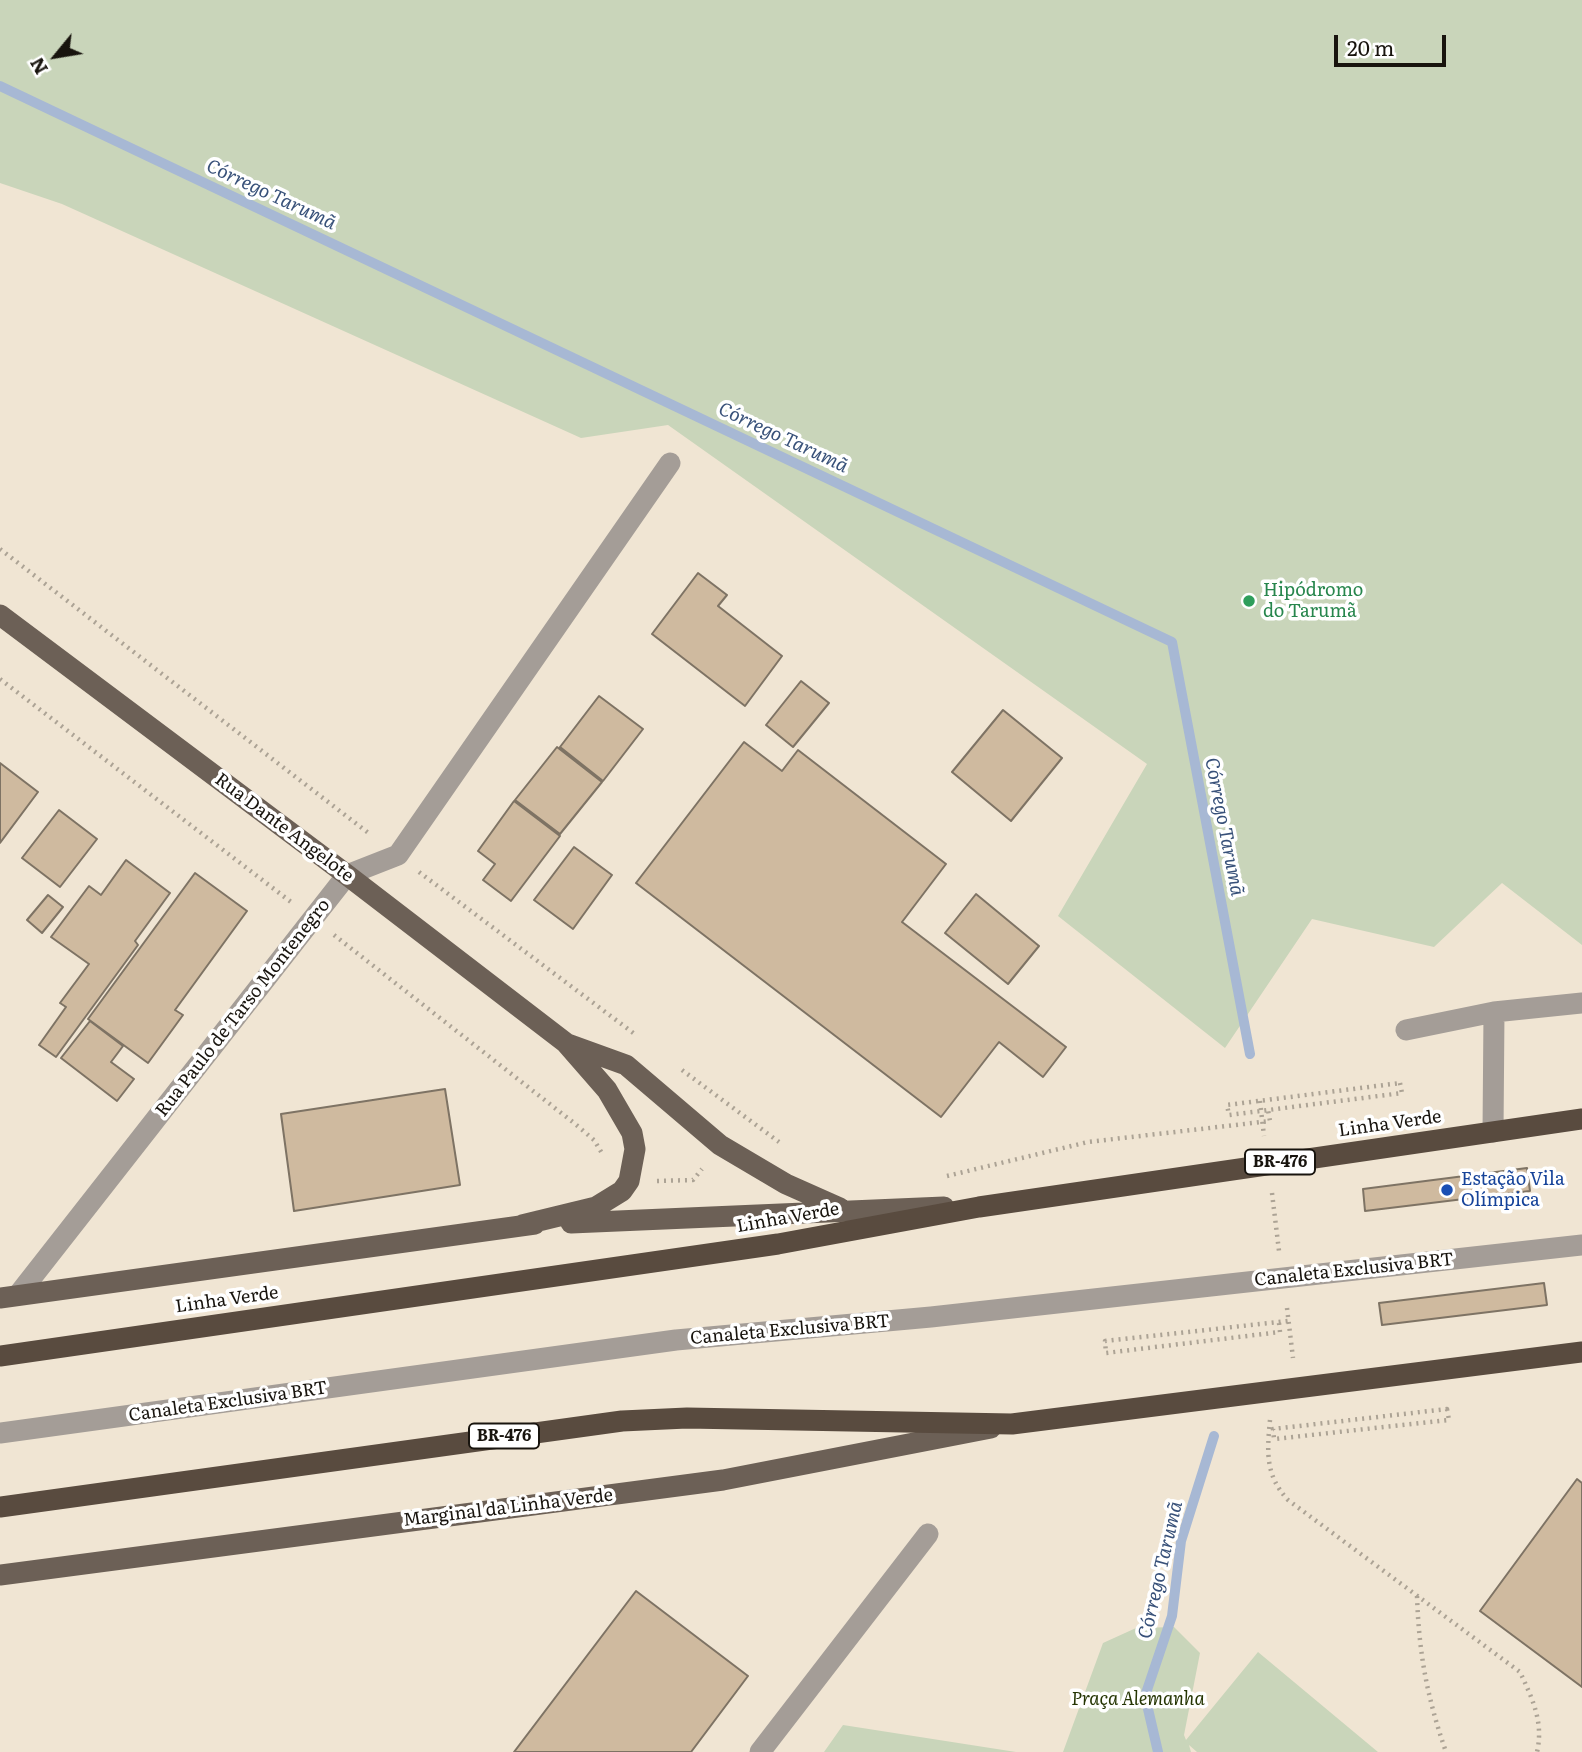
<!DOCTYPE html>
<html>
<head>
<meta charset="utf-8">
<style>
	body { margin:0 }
	#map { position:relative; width:1582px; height:1752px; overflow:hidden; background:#f0e5d3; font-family:Literata,serif }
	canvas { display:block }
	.north { position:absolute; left:21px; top:21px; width:70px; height:70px; -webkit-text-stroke:5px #fff; paint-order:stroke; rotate:240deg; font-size:19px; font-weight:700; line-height:28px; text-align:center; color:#18140e }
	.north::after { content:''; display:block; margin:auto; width:24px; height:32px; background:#18140e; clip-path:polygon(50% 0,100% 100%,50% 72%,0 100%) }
	.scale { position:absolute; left:1334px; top:35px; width:112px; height:32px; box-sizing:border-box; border:4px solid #18140e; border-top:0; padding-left:9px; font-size:21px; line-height:24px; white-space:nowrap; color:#18140e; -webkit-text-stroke:5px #fff; paint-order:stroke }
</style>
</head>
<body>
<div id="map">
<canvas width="1582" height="1752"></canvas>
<div class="north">N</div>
<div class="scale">20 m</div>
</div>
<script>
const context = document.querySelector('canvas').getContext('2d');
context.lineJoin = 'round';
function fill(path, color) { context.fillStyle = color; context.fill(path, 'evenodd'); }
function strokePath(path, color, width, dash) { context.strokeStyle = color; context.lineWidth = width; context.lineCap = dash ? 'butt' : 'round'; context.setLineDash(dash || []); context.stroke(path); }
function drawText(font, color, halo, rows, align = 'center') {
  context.font = font + ' Literata,serif'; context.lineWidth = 7; context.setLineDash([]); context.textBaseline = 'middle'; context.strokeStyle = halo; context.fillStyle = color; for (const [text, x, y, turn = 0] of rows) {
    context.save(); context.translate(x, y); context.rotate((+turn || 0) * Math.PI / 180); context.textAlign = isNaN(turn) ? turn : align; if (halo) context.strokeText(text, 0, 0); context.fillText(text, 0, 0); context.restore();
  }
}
const green = new Path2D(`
	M0,0h1582v945l-80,-62 -68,64 -122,-28 -87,129 -167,-132 89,-152 -479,-339 -87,13 -519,-234 -62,-21z
	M1174,1627l26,26 -16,82 2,5 72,-88 120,100h-181l-8,-7 2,7h-128l40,-109 33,-15z
	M843,1725l173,27h-192z`);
const stream = new Path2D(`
	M0,86l1172,556 78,412
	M1158,1752l-13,-56 27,-80 9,-75 33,-105`);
const building = new Path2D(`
	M698,573l29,22 -9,11 64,50 -37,50 -93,-72z
	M801,681l28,22 -36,44 -27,-22z
	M599,696l44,33 -40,52 -43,-34z
	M1003,710l59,48 -51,63 -59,-49z
	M744,742l38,29 16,-21 148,114 -44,58 164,125 -23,30 -44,-35 -58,75 -305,-234z
	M557,747l45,35 -42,52 -45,-34z
	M0,763l38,29 -38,51z
	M514,801l46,35 -49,65 -28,-21 12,-16 -17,-13z
	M59,810l38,29 -37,48 -38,-29z
	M574,847l38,28 -39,54 -39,-29z
	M126,860l44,33 -35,48 3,4 -82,112 -17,-12 27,-38 -6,-4 29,-39 -38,-27 38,-51 12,9z
	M195,873l52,38 -72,99 8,5 -35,48 -60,-44z
	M976,894l63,52 -31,38 -63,-51z
	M48,895l15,12 -21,26 -15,-13z
	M90,1021l33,25 -12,16 23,17 -17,22 -56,-43z
	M445,1089l15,96 -166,26 -13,-97z
	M1527,1168l3,23 -165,20 -2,-22z
	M1544,1283l3,22 -165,20 -3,-22z
	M1577,1479l5,4v204l-102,-76z
	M636,1591l112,85 -57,76h-177z`);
const path = new Path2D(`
	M0,549l371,286
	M0,679l291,223
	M419,872l217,163
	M334,935l240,188 20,17 9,15
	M682,1070l97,72
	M1400,1083l2,10 -173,22 -2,-10z
	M1260,1101l4,35
	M947,1176l141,-34 182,-21 -2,-11
	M657,1181l36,-1 9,-11
	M1272,1193l7,58
	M1287,1308l6,50
	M1279,1323l1,9 -174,21 -1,-12 183,-20
	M1447,1409l2,11 -175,19 -1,-10z
	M1270,1420c-3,32 -5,55 18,80l232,172c12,26 24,50 17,80
	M1417,1596c2,58 10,101 29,156`);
const minor = new Path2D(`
	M1406,1030l88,-18 88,-9
	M1493,1132l1,-120
	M18,1295l329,-420 51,-20 272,-392
	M0,1433l676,-93 255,-23 651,-72
	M760,1752l168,-218`);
const major = new Path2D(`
	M0,615l347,260 219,168 41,47 25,43 3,16 -6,32 -7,10 -26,16 -74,18
	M568,1044l58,21 94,80 66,39 54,24
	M571,1223l373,-16
	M0,1298l535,-74
	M0,1575l723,-95 268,-52`);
const highway = new Path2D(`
	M0,1356l778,-112 201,-37 603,-88
	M0,1507l622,-86 65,-3 325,6 570,-72`);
const markers = [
	[1249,601,7,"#2e9e5b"],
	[1447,1190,7,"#1a4fb4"]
];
const shields = [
	[1280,1162,70],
	[504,1436,70]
];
const shieldNames = [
	["BR-476",1280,1162],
	["BR-476",504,1436]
];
const leisureNames = [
	["Hipódromo",1263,591],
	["do Tarumã",1263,612]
];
const streetNames = [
	["Rua Dante Angelote",284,828,37],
	["Rua Paulo de Tarso Montenegro",243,1008,-52],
	["Linha Verde",1390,1124,-8],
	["Linha Verde",788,1218,-10],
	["Canaleta Exclusiva BRT",1354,1270,-6],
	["Linha Verde",227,1300,-8],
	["Canaleta Exclusiva BRT",790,1330,-5],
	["Canaleta Exclusiva BRT",228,1402,-8],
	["Marginal da Linha Verde",508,1508,-7]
];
const transitNames = [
	["Estação Vila",1461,1180],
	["Olímpica",1461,1201]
];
const parkNames = [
	["Praça Alemanha",1138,1700]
];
const waterNames = [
	["Córrego Tarumã",271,195,25],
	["Córrego Tarumã",783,438,25],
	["Córrego Tarumã",1224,827,79],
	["Córrego Tarumã",1161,1570,-77]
];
fill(green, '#c9d5ba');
strokePath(stream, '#a7b8d4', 10);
fill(building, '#cfba9f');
strokePath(building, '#7e7364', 2);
strokePath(path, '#aca395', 4.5, [2, 5]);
strokePath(minor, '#a49d97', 21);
strokePath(major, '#6c6056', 21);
strokePath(highway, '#594b3f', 21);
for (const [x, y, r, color] of markers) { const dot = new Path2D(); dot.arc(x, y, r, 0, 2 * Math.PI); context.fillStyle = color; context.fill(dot); strokePath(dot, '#fff', 2.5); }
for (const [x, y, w] of shields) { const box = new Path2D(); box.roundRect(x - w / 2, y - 12.5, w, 25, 5); context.fillStyle = '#fff'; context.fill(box); strokePath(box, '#18140e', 2); }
drawText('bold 16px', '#18140e', null, shieldNames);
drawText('18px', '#27864d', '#fff', leisureNames, 'left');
drawText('18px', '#18140e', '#fff', streetNames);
drawText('18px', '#164399', '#fff', transitNames, 'left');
drawText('italic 18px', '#253503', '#fff', parkNames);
drawText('italic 19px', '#385179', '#fff', waterNames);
</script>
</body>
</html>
